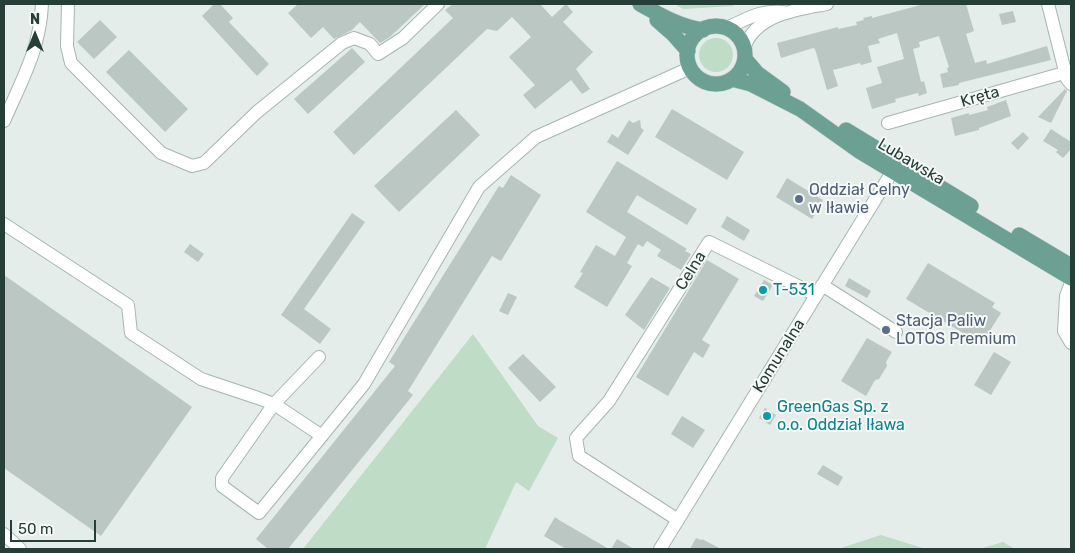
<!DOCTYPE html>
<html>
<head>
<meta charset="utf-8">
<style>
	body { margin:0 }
	#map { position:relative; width:1075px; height:553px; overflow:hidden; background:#e4ede9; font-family:Rubik,sans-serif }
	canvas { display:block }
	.frame { position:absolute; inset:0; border:5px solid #253e37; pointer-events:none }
	.north { position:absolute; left:10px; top:10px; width:50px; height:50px; -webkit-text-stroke:4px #f5f9f7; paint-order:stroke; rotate:0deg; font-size:14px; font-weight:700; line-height:20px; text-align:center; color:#253e37 }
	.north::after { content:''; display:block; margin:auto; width:18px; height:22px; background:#253e37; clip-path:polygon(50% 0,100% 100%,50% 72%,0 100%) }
	.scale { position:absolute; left:10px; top:520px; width:86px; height:22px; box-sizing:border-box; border:2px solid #253e37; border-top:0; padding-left:6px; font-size:15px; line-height:18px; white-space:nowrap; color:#253e37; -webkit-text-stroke:4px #f5f9f7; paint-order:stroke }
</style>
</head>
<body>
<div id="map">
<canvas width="1075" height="553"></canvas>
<div class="frame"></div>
<div class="north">N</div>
<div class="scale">50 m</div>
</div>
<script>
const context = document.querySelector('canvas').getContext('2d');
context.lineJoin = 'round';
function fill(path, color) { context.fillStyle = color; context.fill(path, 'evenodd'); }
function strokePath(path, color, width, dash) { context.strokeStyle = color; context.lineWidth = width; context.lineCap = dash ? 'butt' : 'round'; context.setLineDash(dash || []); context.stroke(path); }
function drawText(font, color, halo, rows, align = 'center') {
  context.font = font + ' Rubik,sans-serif'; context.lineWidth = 4; context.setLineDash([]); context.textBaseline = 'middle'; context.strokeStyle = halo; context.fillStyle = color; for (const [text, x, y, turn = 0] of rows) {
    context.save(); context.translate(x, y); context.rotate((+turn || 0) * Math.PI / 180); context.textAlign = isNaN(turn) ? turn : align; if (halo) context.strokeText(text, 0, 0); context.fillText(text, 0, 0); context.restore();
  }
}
const green = new Path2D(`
	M675,4h56l3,2 -51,3z
	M699 55a17 17 0 1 1 34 0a17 17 0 1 1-34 0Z
	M473,334l65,92 20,12 -29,53 -13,-9 -31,67h-182z
	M881,535l45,14h-88z
	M1003,542l12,7h-36z`);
const building = new Path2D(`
	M214,4h6l13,14 -4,4 40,42 -12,12 -55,-60z
	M298,4h127l-35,33 -10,6 -20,-21 -8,8 -18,9 -11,-12 -12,11 -23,-25z
	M453,4h87l12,13 14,-13 7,8 -10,10 30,30 -17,17 14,20 -8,5 -11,-14 -36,29 -12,-14 12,-10 -26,-28 22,-20 -19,-20 -15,14 -10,-2 -133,126 -21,-23 120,-114 -8,-8z
	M924,4h42l8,27 -8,3 9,29 11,-3 1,4 60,-18 4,14 -92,23v2l-16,3 -3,-14 8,-2 -1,-4 2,-1 -10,-31 -20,6 1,5 -7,2 8,33 3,-1 3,12 -8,3 -1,-3 -23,6 1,3 -24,7 -6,-21 16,-5 -5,-16 27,-8 -7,-26 -19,6 2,4 -12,3 4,16 -11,3 -1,-2 -27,7 5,16 -11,4 -12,-41 -2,-1 -32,10 -4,-15 61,-16v2l19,-4 -1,-3 8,-2 -1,-2 9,-2v2z
	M1013,11l3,11 -14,3 -3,-11z
	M100,20l17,17 -23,22 -17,-17z
	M352,48l13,14 -57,52 -14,-15z
	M129,50l59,59 -23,23 -59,-60z
	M1065,89l2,2 -16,32 -13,-6z
	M1006,100l5,16 -32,12v2l-24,6 -4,-18 18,-5v2l19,-5 -1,-3z
	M672,109l72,43 -17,28 -72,-43z
	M456,110l24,25 -81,77 -25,-26z
	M629,120l4,3 7,-3 1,8 3,2 -16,25 -21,-13 5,-8 6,4z
	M1051,129l20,13v7l-8,9 -7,-6 2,-2 -15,-9z
	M1023,132l6,6 -11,12 -7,-7z
	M617,161l80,48 -10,16 -50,-30 -10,17 60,37 -2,2 6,3 -10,16 -24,-14 4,-6 -14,-9 -4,6 -5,-3 -11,19 5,3 -25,41 -33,-20 9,-14 -3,-1 16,-27 19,11 11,-19 -40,-25z
	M511,175l30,20 -40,66 -9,-5 -84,135 5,4 -125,154h-20l-12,-10 139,-173 -6,-4 110,-176 4,2z
	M787,178l36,22 -11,19 -36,-22z
	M352,213l13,9 -61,87 27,20 -11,15 -39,-29z
	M727,216l23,14 -6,11 -23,-14z
	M190,244l14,10 -6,8 -14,-10z
	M707,260l32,19 -37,61 8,5 -7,13 -9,-6 -26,44 -32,-19z
	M928,263l67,40 -3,4 9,6 -17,27 -8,-5 -3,4 -67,-40z
	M4,275l188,132 -91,129 -97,-68z
	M651,277l19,11 -26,42 -19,-15z
	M849,278l22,13 -4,7 -22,-12z
	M764,280l9,5 -10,16 -9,-5z
	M508,293l9,4 -9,18 -9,-4z
	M867,338l25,14 -6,10 1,4 -8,13 -4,1 -9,16 -25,-15z
	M994,352l17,10 -20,33 -17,-10z
	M523,354l33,33 -16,15 -32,-34z
	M765,408l11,7 -6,10 -11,-7z
	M682,416l23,14 -12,18 -22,-14z
	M823,465l20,12 -5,9 -21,-12z
	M555,517l4,3 50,29h-43l-22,-13z
	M696,538l5,2 1,-1 19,10h-31z
	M617,539l17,10h-23z`);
const minor = new Path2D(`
	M68,4l-1,42 4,17 90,90 31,13 12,-3 53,-51 85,-69 12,-5 16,6 8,10 25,-16 35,-34
	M1048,4l19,75 4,5
	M726,28c22,-9 32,-18 57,-16
	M744,48c12,-34 52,-38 83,-44
	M4,121c18,-41 36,-72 38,-117
	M888,123l183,-52
	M4,224l124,81 3,28 70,46 57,19 16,6 48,32
	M1071,283l-5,13 -2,35 7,12
	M822,285l74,47
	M319,357l-45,47 -52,74v8l37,27 105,-129 115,-197 57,-50 154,-69
	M678,520l-99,-64 -3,-18 33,-37 100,-159 107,53
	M4,534l16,15
	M660,549l237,-385`);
const major = new Path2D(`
	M640,4c20,11 40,23 63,26
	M657,20l16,14 15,17
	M687 55a29 29 0 1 1 58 0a29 29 0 1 1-58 0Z
	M745,59l12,14 26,19
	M732,79l19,5 49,25 59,42 212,127
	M846,130l125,76
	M1019,235l52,31`);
const markers = [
	[799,199,5,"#5c6f8a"],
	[763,290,5,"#0f9aa8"],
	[886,330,5,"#5c6f8a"],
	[767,416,5,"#0f9aa8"]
];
const streetNames = [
	["Kręta",980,97,-16],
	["Lubawska",911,162,31],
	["Celna",691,271,-58],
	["Komunalna",779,356,-58]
];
const serviceNames = [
	["Oddział Celny",809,190],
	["w Iławie",809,208],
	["Stacja Paliw",896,321],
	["LOTOS Premium",896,339]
];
const cultureNames = [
	["T-531",773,290],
	["GreenGas Sp. z",777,407],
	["o.o. Oddział Iława",777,425]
];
fill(green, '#bfdcc7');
fill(building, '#bac7c2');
strokePath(minor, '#a7b5b0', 14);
strokePath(major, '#c2c9c7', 16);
strokePath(minor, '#fff', 12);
strokePath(major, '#6ba092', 15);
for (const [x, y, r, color] of markers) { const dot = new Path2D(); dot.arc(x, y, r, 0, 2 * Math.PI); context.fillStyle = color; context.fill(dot); strokePath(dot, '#f5f9f7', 2); }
drawText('16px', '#253e37', '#f5f9f7', streetNames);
drawText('16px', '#4e5e75', '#f5f9f7', serviceNames, 'left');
drawText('16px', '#0d838f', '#f5f9f7', cultureNames, 'left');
</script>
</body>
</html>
